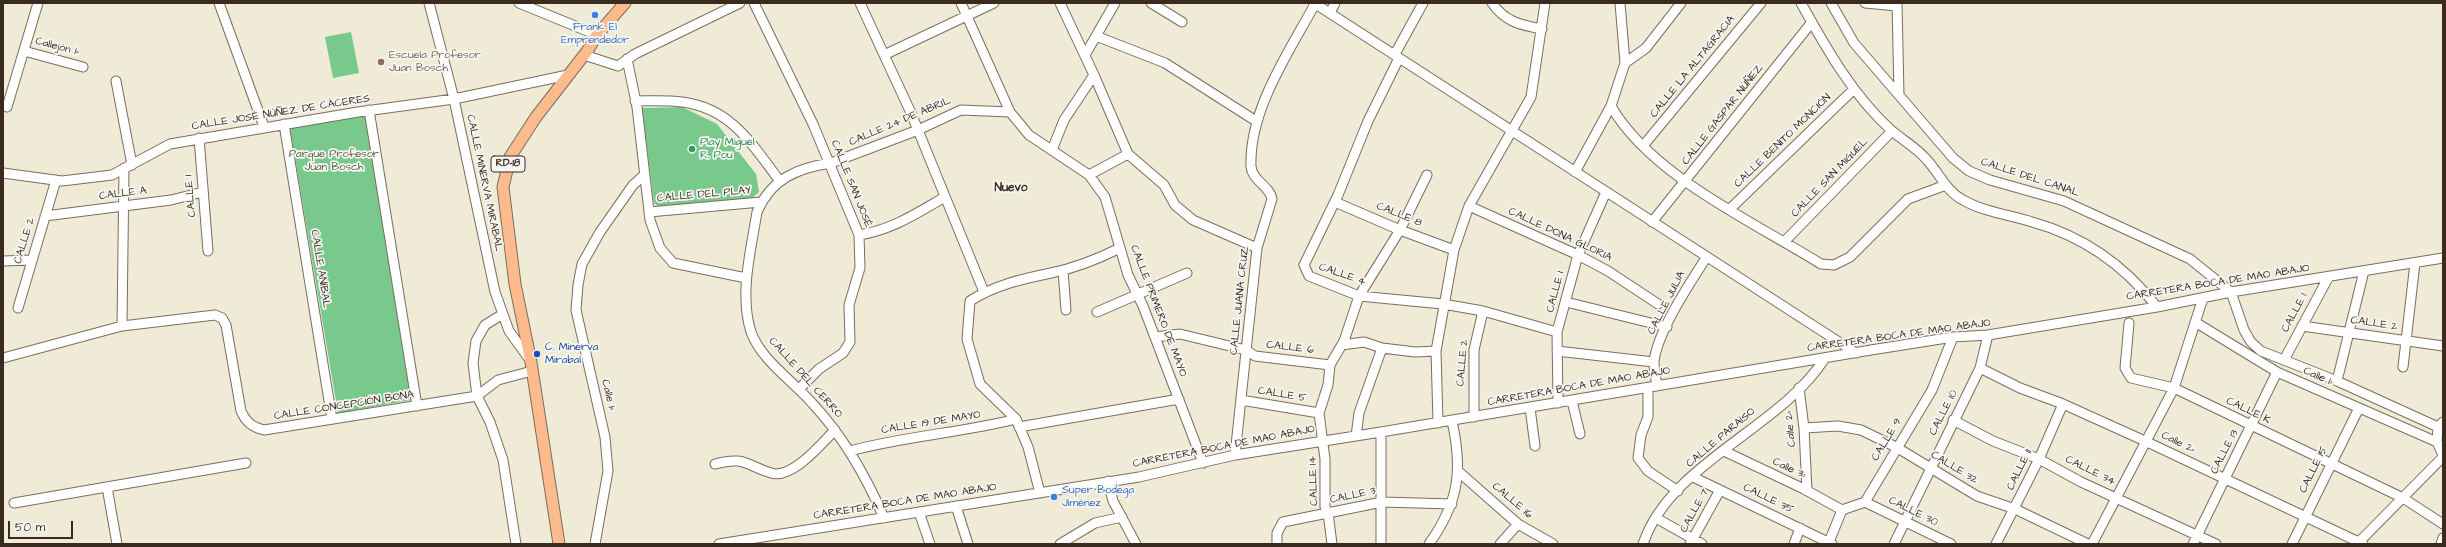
<!DOCTYPE html>
<html>
<head>
<meta charset="utf-8">
<style>
	body { margin:0 }
	#map { position:relative; width:2446px; height:547px; overflow:hidden; background:#efebd6; font-family:"Architects Daughter",sans-serif }
	canvas { display:block }
	.frame { position:absolute; inset:0; border:4px solid #3b2a1e; pointer-events:none }
	.scale { position:absolute; left:8px; top:521px; width:65px; height:18px; box-sizing:border-box; border:2px solid #3b2a1e; border-top:0; padding-left:5px; font-size:12px; line-height:14px; white-space:nowrap; color:#3b2a1e; -webkit-text-stroke:3px #f6f6f2; paint-order:stroke }
</style>
</head>
<body>
<div id="map">
<canvas width="2446" height="547"></canvas>
<div class="frame"></div>
<div class="scale">50 m</div>
</div>
<script>
const context = document.querySelector('canvas').getContext('2d');
context.lineJoin = 'round';
function fill(path, color) { context.fillStyle = color; context.fill(path, 'evenodd'); }
function strokePath(path, color, width, dash) { context.strokeStyle = color; context.lineWidth = width; context.lineCap = dash ? 'butt' : 'round'; context.setLineDash(dash || []); context.stroke(path); }
function drawText(font, color, halo, rows, align = 'center') {
  context.font = font + ' "Architects Daughter",sans-serif'; context.lineWidth = 3.5; context.setLineDash([]); context.textBaseline = 'middle'; context.strokeStyle = halo; context.fillStyle = color; for (const [text, x, y, turn = 0] of rows) {
    context.save(); context.translate(x, y); context.rotate((+turn || 0) * Math.PI / 180); context.textAlign = isNaN(turn) ? turn : align; if (halo) context.strokeText(text, 0, 0); context.fillText(text, 0, 0); context.restore();
  }
}
const green = new Path2D(`
	M351,32l8,41 -26,5 -8,-41z
	M682,107l35,17 39,50 3,18 -7,6 -92,10 -6,-5 -12,-95z
	M365,115l47,285 -74,13 -48,-285z`);
const minor = new Path2D(`
	M219,3l45,124
	M429,3l25,96 41,193 14,39 21,29
	M519,3l78,32
	M754,3l59,121 46,111 1,33 -11,37 1,37 -7,11 -24,16 -20,20
	M860,3l51,110 73,179
	M961,3l49,109 19,23 60,40 16,22 23,78 15,31 60,157
	M1060,3l34,72 34,79 36,31 11,20 18,15 64,28
	M1151,3l31,19
	M1314,3l542,350
	M1492,3c13,19 29,22 50,26
	M1801,3c25,45 52,93 91,128 12,10 25,17 35,29 12,13 20,32 36,40 21,12 47,15 69,22 51,14 93,44 125,85
	M1831,3l23,40 99,115 16,13 21,9 74,21 126,58 41,33 13,38 7,12 10,9 76,30 101,46 5,-5
	M1865,3l32,3
	M1897,3l2,92
	M1330,13l5,-10
	M1096,36l69,27 91,58
	M24,51l59,16
	M1395,54l28,-51
	M584,55l34,11 17,-12 105,-51
	M884,55l110,-52
	M1085,55l30,-52
	M1399,58l-31,63 -30,74 -34,70 5,11 50,20 84,8 40,7 74,21
	M627,59l10,48 13,113 10,28 13,15 73,15
	M1625,63l21,-15 35,-45
	M116,81l16,84
	M635,101c16,0 32,-1 47,1 49,6 70,42 97,78
	M1611,106c40,70 143,116 210,158l13,1 16,-8 58,-58 38,-14
	M7,107l31,-104
	M369,110l48,296
	M284,124l48,295
	M199,138l9,113
	M1643,146l118,-143
	M1052,150l12,-30 30,-45
	M1575,172l36,-66 14,-43 -5,-60
	M3,173l59,8 50,-6 58,-31 188,-32 96,-13 114,-24
	M1089,175l39,-21
	M1335,202l65,28 54,20
	M1469,206l109,49 30,16 50,33
	M1730,209l124,-120
	M649,212l112,-10
	M45,216l126,-16 32,-8
	M1652,222l160,-200
	M859,235c33,-5 58,-22 86,-38
	M1785,241l107,-110
	M3,261l29,-1
	M1063,270l3,40
	M1566,302l101,25
	M18,308l38,-128
	M1097,312l90,-39
	M503,314l-18,11 -9,16 -3,22 4,33 13,26 13,38 13,84
	M2195,322l82,50 160,70
	M2129,323l-4,45 6,10 43,10 229,110 40,26
	M122,326l2,-158
	M2302,326l141,20
	M1155,337l25,-3 66,16 9,6 75,9
	M1342,345l22,-3 18,6 33,4 21,-1
	M1557,351l97,11
	M3,358l119,-32 93,-11 7,3 4,7 15,86c5,11 11,16 23,19l213,-34 21,-16 34,-9
	M2284,360l44,-82
	M2403,367l12,-104
	M1980,368l40,20 43,16 82,37 218,103
	M2337,381l27,-110
	M1657,386c-1,-7 -3,-17 -3,-24 3,-30 36,-79 52,-104
	M1648,388v29l-7,18 -3,23 10,13 30,20
	M1799,388l5,40 3,63
	M1241,400l78,13
	M1572,401l8,33
	M1558,403l-1,-71 21,-77 28,-63
	M1530,408l5,38
	M1474,417v-67l9,-39
	M1953,420l40,21 46,18 42,23 135,62
	M1438,423l-2,-72 18,-101 15,-44 62,-109 14,-94
	M1019,427l160,-28
	M2438,427l-1,15 6,13
	M1804,428l34,-2 23,4 35,17 81,49 38,13 73,35
	M1381,432v112
	M1356,436l3,-23 23,-65
	M850,451c55,-15 111,-18 166,-32
	M1724,451l80,38 38,21
	M1235,455l22,-207 15,-49c-2,-13 -20,-18 -21,-33 -2,-56 38,-114 64,-162
	M715,464c30,-8 30,1 56,9 21,7 51,-30 64,-43
	M1459,472l59,52 35,20
	M1693,477l139,67
	M1108,481l5,20 23,43
	M107,487l10,57
	M1040,493l-12,-46 -12,-28 -36,-35 -13,-45 3,-38c25,-16 52,-22 81,-28 24,-5 47,-14 69,-25
	M1865,502l86,42
	M14,503l232,-40
	M956,506l12,38
	M919,512l11,32
	M884,518c-18,-42 -40,-81 -72,-115 -19,-22 -51,-43 -61,-71 -12,-38 0,-82 6,-120 14,-33 40,-44 74,-49l87,-33 43,-20 49,2
	M1656,518l46,26
	M1829,542l13,-32 23,-8 67,-112 21,-53
	M595,544l13,-73 -3,-34 -29,-127 2,-25 4,-21 18,-32 33,-47 10,-9
	M719,544l420,-67 96,-22 146,-23 490,-82 82,-13 35,-2 169,-28 74,-15 212,-34
	M1060,544l35,-21 27,-6
	M1277,544v-11l6,-11 99,-20 70,2
	M1332,544l-4,-31 -3,-6v-48l-6,-46 9,-28 2,-20 14,-24 15,-45 41,-66 27,-55
	M1429,544c30,-42 34,-74 23,-123
	M1500,544l18,-20
	M1643,544c27,-81 138,-116 182,-186
	M1690,544l30,-54
	M1794,544l6,-16
	M1894,544l86,-176 8,-33
	M1996,544l43,-85 24,-55
	M2092,544l82,-156 29,-90
	M2193,544l84,-172
	M2292,544l67,-136
	M2357,544l86,-87
	M2441,544l2,-6`);
const major = new Path2D(`
	M559,544l-28,-182 -16,-78 -12,-97 7,-30 26,-40 52,-67 9,-15 28,-32`);
const markers = [
	[595,15,4,"#3f7fe0"],
	[381,62,4,"#8d6e63"],
	[692,149,4,"#2e9e5b"],
	[537,354,4,"#1a4fb4"],
	[1054,497,4,"#3f7fe0"]
];
const shields = [
	[508,164,34]
];
const shieldNames = [
	["RD-18",508,164]
];
const shopNames = [
	["Frank El",595,28],
	["Emprendedor",595,41],
	["Super Bodega",1062,491,"left"],
	["Jiménez",1062,504,"left"]
];
const streetNames = [
	["Callejón 1ª",57,47,15],
	["CALLE LA ALTAGRACIA",1693,67,-51],
	["CALLE JOSÉ NÚÑEZ DE CÁCERES",281,113,-9],
	["CALLE GASPAR NÚÑEZ",1723,115,-52],
	["CALLE 24 DE ABRIL",900,122,-23],
	["CALLE BENITO MONCIÓN",1783,141,-44],
	["CALLE SAN MIGUEL",1830,178,-46],
	["CALLE DEL CANAL",2030,178,18],
	["CALLE MINERVA MIRABAL",484,183,78],
	["CALLE SAN JOSÉ",851,184,68],
	["CALLE A",123,194,-7],
	["CALLE DEL PLAY",704,195,-5],
	["CALLE 1",191,196,-95],
	["CALLE 8",1399,215,22],
	["CALLE DONA GLORIA",1560,235,25],
	["CALLE 2",25,241,-73],
	["CALLE ANÍBAL",320,269,81],
	["CALLE 4",1342,275,19],
	["CARRETERA BOCA DE MAO ABAJO",2218,283,-9],
	["CALLE 1",1556,292,-75],
	["CALLE JUANA CRUZ",1240,301,-84],
	["CALLE JULIA",1667,303,-63],
	["CALLE PRIMERO DE MAYO",1158,311,69],
	["CALLE 1",2295,313,-62],
	["CALLE 2",2374,324,8],
	["CARRETERA BOCA DE MAO ABAJO",1899,336,-8],
	["CALLE 6",1290,348,7],
	["CALLE 2",1463,363,-85],
	["Calle 1ª",2318,377,24],
	["CALLE DEL CERRO",805,378,48],
	["CARRETERA BOCA DE MAO ABAJO",1579,387,-10],
	["Calle 1ª",608,395,76],
	["CALLE 5",1282,395,9],
	["CALLE CONCEPCIÓN BONA",344,406,-9],
	["CALLE K",2248,411,26],
	["CALLE 10",1944,413,-63],
	["CALLE 19 DE MAYO",931,423,-9],
	["Calle 2ª",1791,429,-95],
	["CALLE PARAÍSO",1721,438,-40],
	["CALLE 9",1887,440,-59],
	["Calle 2ª",2178,443,26],
	["CARRETERA BOCA DE MAO ABAJO",1224,447,-11],
	["CALLE 13",2225,452,-63],
	["CALLE 32",1954,468,31],
	["Calle 3ª",1789,469,25],
	["CALLE 11",2020,470,-64],
	["CALLE 15",2314,470,-64],
	["CALLE 34",2090,471,26],
	["CALLE 14",1314,481,-92],
	["CALLE 3",1353,496,-12],
	["CALLE 35",1768,499,26],
	["CALLE 16",1512,501,40],
	["CARRETERA BOCA DE MAO ABAJO",905,502,-9],
	["CALLE 7",1695,511,-61],
	["CALLE 30",1913,512,26]
];
const educationNames = [
	["Escuela Profesor",389,56],
	["Juan Bosch",389,69]
];
const leisureNames = [
	["Play Miguel",700,143],
	["R. Pou",700,156]
];
const parkNames = [
	["Parque Profesor",334,155],
	["Juan Bosch",334,168]
];
const transitNames = [
	["C. Minerva",545,348],
	["Mirabal",545,361]
];
const neighbourhoodNames = [
	["Nuevo",1011,188]
];
fill(green, '#78c98b');
strokePath(minor, '#7a6e5e', 11);
strokePath(major, '#7a6e5e', 13);
strokePath(minor, '#fff', 9);
strokePath(major, '#fbbb8d', 11);
for (const [x, y, r, color] of markers) { const dot = new Path2D(); dot.arc(x, y, r, 0, 2 * Math.PI); context.fillStyle = color; context.fill(dot); strokePath(dot, '#f6f6f2', 1.5); }
for (const [x, y, w] of shields) { const box = new Path2D(); box.roundRect(x - w / 2, y - 8, w, 16, 3); context.fillStyle = '#f6f6f2'; context.fill(box); strokePath(box, '#3b2a1e', 1); }
drawText('bold 10px', '#3b2a1e', null, shieldNames);
drawText('11px', '#366cbe', '#f6f6f2', shopNames);
drawText('11px', '#3b2a1e', '#f6f6f2', streetNames);
drawText('11px', '#785e54', '#f6f6f2', educationNames, 'left');
drawText('11px', '#27864d', '#f6f6f2', leisureNames, 'left');
drawText('11px', '#4d5a3f', '#f6f6f2', parkNames);
drawText('11px', '#164399', '#f6f6f2', transitNames, 'left');
drawText('bold 12px', '#3b2a1e', '#f6f6f2', neighbourhoodNames);
</script>
</body>
</html>
